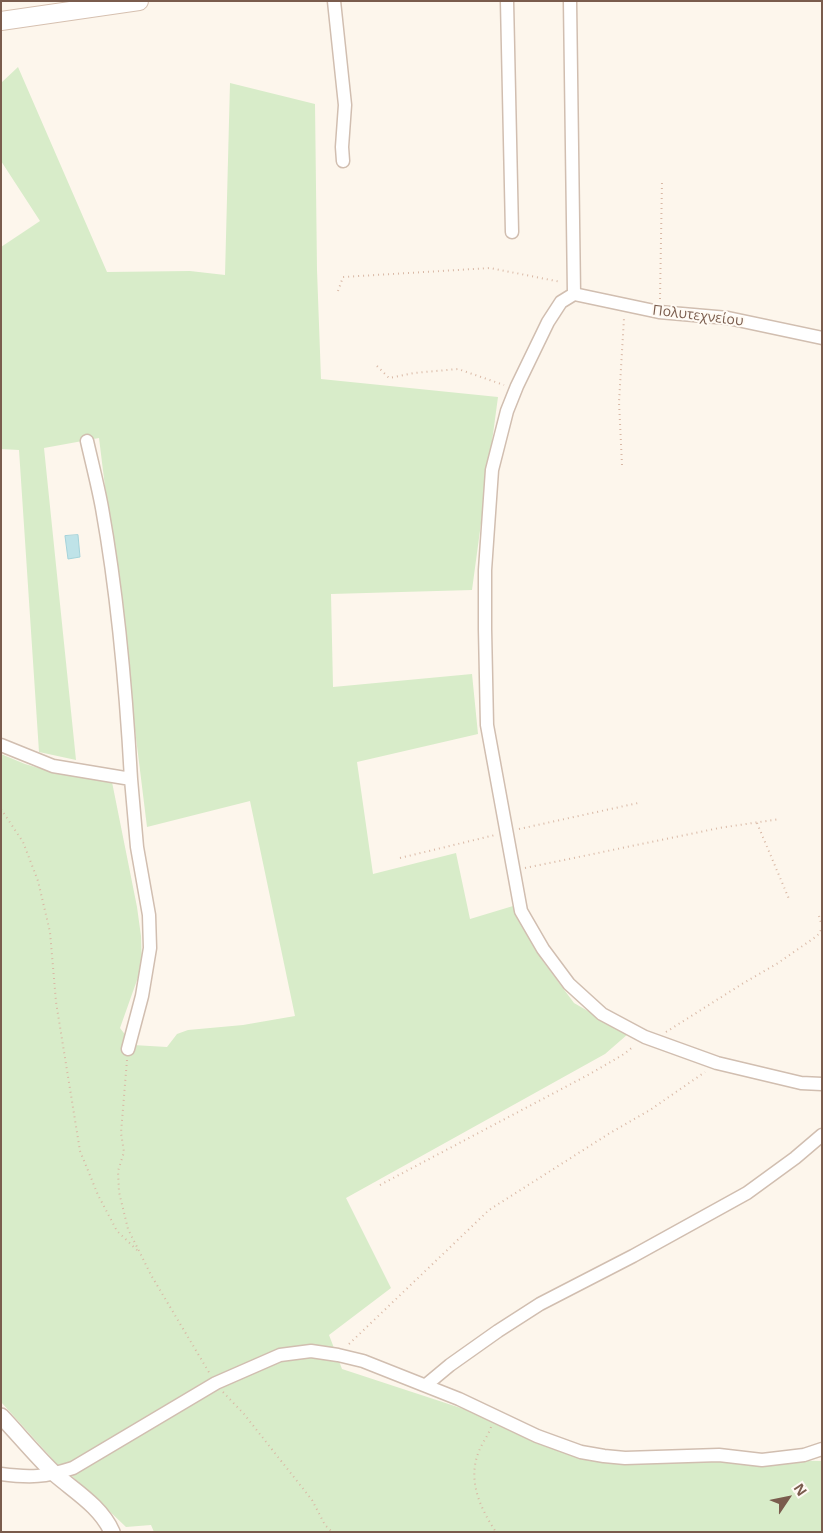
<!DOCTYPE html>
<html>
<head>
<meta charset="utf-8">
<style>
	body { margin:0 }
	#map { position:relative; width:823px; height:1533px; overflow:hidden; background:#fdf6ec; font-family:"Open Sans",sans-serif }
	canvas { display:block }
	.frame { position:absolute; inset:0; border:2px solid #7a5c4d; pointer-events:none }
	.north { position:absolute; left:763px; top:1473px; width:50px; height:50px; -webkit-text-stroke:4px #fffaf3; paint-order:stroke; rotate:56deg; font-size:14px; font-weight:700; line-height:20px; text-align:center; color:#7a5c4d }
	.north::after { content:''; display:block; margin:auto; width:18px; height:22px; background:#7a5c4d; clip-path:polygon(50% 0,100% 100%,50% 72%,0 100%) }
</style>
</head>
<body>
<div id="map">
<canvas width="823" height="1533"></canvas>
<div class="frame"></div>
<div class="north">N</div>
</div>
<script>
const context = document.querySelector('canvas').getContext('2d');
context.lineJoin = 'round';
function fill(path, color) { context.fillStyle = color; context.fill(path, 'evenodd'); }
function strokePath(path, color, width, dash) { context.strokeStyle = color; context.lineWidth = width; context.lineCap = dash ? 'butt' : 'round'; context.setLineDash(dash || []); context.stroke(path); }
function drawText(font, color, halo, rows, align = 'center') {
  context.font = font + ' "Open Sans",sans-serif'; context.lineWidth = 4; context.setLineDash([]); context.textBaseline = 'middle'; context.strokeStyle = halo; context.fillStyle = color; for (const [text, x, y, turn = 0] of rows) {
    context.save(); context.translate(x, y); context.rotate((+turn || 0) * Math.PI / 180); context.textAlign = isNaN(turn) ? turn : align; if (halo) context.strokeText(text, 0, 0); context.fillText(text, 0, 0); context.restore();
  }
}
const green = new Path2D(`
	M18,67l89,205 83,-1 35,4 5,-192 85,21 2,166 4,109 177,18 -26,193 -141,4 2,93 139,-13 6,60 -121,28 16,112 83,-21 14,66 43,-13 29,54 32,43 54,31 -23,20 -259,144 45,90 -62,47 13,34 268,88 212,4v71h-668l-3,-7 -25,2 -45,-43 -25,-21 -55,-61v-648l24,10 34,10h25l28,8 25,125 4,29 1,30 -22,62 13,17 34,2 10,-13 11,-4 55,-5 52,-9 -45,-215 -103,26 -48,-389 -55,10 32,312 -37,-8 -20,-302 -18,-1v-202l39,-26 -39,-60v-78z`);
const water = new Path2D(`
	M78,535l2,22 -12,2 -3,-23z`);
const path = new Path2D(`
	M338,291l5,-14 147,-9 71,14
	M660,299l2,-118
	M377,366l12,12 25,-5 44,-4 46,16
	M622,465l-3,-63 5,-84
	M1,809l22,33 15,39 12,51 6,70 24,149 18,44 19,36 21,20
	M757,823l32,76
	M519,829l119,-26
	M400,858l95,-23
	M525,868l194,-40 61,-9
	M666,1032l76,-48 36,-21 36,-25 6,-5 2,-7 -3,-10
	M127,1060l-6,73 3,19 -6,19 1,21 9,37 23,46 59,99
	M380,1185l208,-110 36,-21 10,-8
	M349,1344l140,-134 121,-77 40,-23 55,-38
	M223,1392l21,22 68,86 13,25 7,7
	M491,1427c-3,9 -9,16 -12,24 -12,29 1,57 17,81`);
const minor = new Path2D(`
	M334,1l11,104 -3,42 1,14
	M507,1l5,231
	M570,1l4,293
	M574,294l-13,8 -13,20 -31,64 -10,25 -15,59 -7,100v59l2,96 34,186 22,38 26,35 33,30 43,23 72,26 84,20 21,1
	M574,294l85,18 69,6 94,20
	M1,745l52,21 78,13c-5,-91 -13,-182 -29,-271 -4,-22 -10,-45 -15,-67
	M128,1049l14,-53 8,-48 -1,-33 -12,-68 -6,-68
	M426,1385l24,-20 48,-34 42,-27 93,-48 114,-63 48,-35 27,-23
	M1,1474c30,4 44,3 72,-6l143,-85 64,-28 31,-4 27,4 25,6 96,38 78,37 44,16 23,4 21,2 94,-3 43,5 42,-5 18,-6`);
const tertiary = new Path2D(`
	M1,1416c18,19 36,41 55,59 20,17 45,32 56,57`);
const secondary = new Path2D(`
	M1,21l138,-20`);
const streetNames = [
	["Πολυτεχνείου",698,316,7]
];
fill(green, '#d8ecc9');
fill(water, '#bfe3e8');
strokePath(water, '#a5d3da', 1);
strokePath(minor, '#d1beb0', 15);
strokePath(tertiary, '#d1beb0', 18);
strokePath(secondary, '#d6c0b0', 20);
strokePath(path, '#d9b8a5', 2, [1, 4]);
strokePath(minor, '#fff', 12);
strokePath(tertiary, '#fff', 15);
strokePath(secondary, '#fff', 18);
drawText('14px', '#7a5c4d', '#fffaf3', streetNames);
</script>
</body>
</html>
